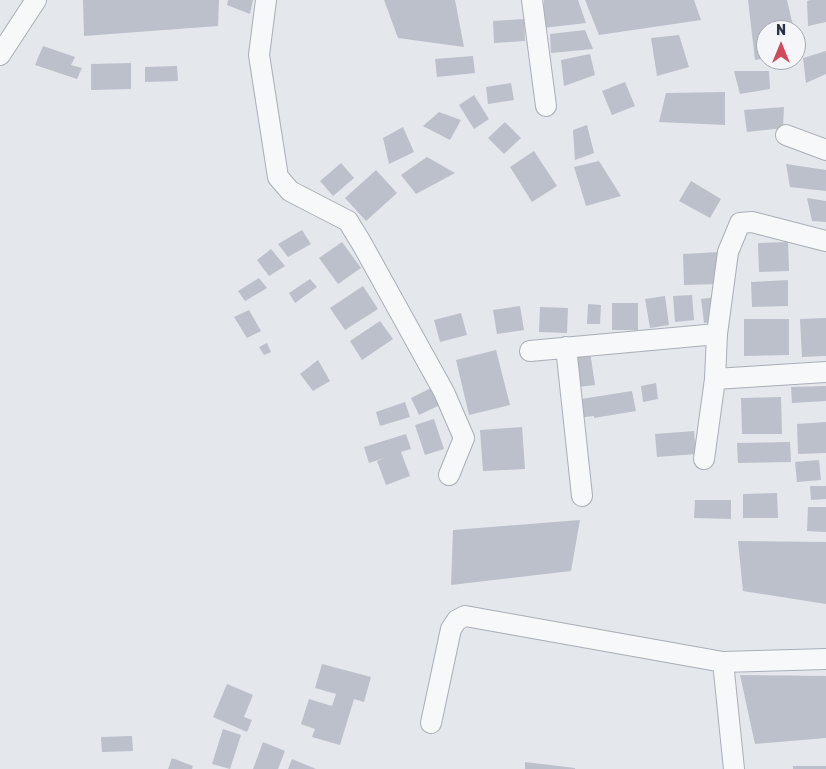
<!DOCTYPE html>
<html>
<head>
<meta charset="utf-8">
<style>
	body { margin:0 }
	#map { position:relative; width:826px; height:769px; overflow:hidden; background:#e4e7ec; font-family:Rubik,sans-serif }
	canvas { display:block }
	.north { position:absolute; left:756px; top:20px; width:50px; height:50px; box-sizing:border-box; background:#f4f6f9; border:1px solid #a4a8b1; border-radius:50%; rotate:0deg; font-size:14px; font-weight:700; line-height:20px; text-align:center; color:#2b3445 }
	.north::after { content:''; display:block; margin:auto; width:18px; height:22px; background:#d1495b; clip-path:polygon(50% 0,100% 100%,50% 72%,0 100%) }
</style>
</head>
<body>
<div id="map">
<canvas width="826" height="769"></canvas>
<div class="north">N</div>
</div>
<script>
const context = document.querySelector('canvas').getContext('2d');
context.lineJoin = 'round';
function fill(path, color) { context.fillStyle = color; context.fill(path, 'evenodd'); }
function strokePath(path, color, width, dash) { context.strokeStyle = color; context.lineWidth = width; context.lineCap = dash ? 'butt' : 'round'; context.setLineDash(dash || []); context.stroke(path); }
const building = new Path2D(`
	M83,0h136l-1,26 -134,10z
	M228,0h25l-3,14 -23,-9z
	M384,0h71l9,47 -66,-9z
	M544,0h34l8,23 -43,5z
	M585,0h109l7,20 -102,15z
	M748,0h39l7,30h-28v28l-11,2z
	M811,0h15v22l-18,4 -1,-25z
	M524,19l1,22 -31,2 -1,-22z
	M585,30l8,19 -42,4 -1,-19z
	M679,35l10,32 -32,9 -6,-38z
	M43,46l32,11 -4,8 11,3 -5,11 -42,-14z
	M826,51v23l-20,9 -3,-25z
	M590,54l5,21 -31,11 -3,-26z
	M473,56l2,17 -38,4 -2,-18z
	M131,63v26l-40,1v-26z
	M177,66l1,15 -33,1v-15z
	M734,71h35l1,18 -30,5z
	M625,82l10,24 -23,9 -10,-24z
	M511,83l3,17 -26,4 -2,-17z
	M725,92v33l-66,-3 7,-29z
	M474,95l15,24 -15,10 -15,-24z
	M784,107l-1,21 -36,4 -3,-22z
	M439,112l22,8 -11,20 -27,-14z
	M505,122l16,16 -17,16 -16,-16z
	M587,125l7,28 -19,7 -2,-30z
	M403,127l11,25 -25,12 -6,-26z
	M534,151l23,35 -25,16 -22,-35z
	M427,157l28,16 -39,21 -15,-19z
	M599,161l22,35 -35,10 -12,-39z
	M341,163l13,15 -21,18 -13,-15z
	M786,164l40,6v21l-36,-4z
	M376,170l21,23 -31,28 -21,-23z
	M691,181l30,18 -11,19 -31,-17z
	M807,198l19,3v21l-14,-1z
	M302,230l9,14 -23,13 -10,-13z
	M342,242l19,26 -23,16 -19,-26z
	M788,242l1,29 -30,1 -1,-29z
	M271,249l14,17 -16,10 -12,-16z
	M719,252l1,32 -36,1 -1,-31z
	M259,278l8,10 -22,13 -7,-10z
	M310,279l7,8 -22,16 -6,-10z
	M788,280v26l-36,1 -1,-25z
	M363,286l15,23 -33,21 -15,-22z
	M692,295l2,25 -19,2 -2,-26z
	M665,296l4,29 -19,3 -5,-29z
	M723,296l3,25 -22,2 -3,-24z
	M612,303h26v27h-26z
	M588,304l13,1 -1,19h-13z
	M520,306l4,24 -27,4 -4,-24z
	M540,307l28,1 -1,25 -28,-1z
	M249,310l12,21 -14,7 -13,-21z
	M461,313l6,22 -27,7 -6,-22z
	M826,318v38l-24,1 -2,-38z
	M744,319h45v36l-45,1z
	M380,321l13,18 -31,21 -12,-19z
	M267,343l4,9 -7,3 -5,-8z
	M496,350l14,55 -41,10 -13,-55z
	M590,352l5,33 -17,2 -5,-33z
	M318,360l12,21 -17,10 -13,-17z
	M656,383l2,16 -15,3 -2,-16z
	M826,386v15l-34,2 -1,-16z
	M431,388l9,17 -21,10 -8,-17z
	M632,391l4,20 -42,7v-2l-17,2 -2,-18z
	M781,397l1,37h-40l-1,-36z
	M405,402l5,15 -30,9 -4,-14z
	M434,419l10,30 -19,6 -10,-30z
	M826,422v31l-28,1 -1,-30z
	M522,427l3,42 -42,2 -3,-41z
	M694,431l2,23 -39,3 -2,-23z
	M406,434l5,15 -10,3 9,24 -24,9 -9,-24 7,-3 -15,5 -5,-16z
	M790,442l1,20 -53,1 -1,-20z
	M819,460l2,20 -24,2 -2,-20z
	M810,486h16v13l-15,1z
	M777,493l1,25h-35v-24z
	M695,500h36v19l-37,-1z
	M808,507h18v25l-19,-1z
	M580,520l-9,51 -120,14 2,-55z
	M738,541l88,1v62l-83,-13z
	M322,664l49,13 -7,25 -10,-3 -14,46 -28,-8 3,-8 -14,-5 8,-25 23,7 4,-12 -21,-6z
	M740,675l86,1v62l-71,6z
	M227,684l26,11 -9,22 8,3 -5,12 -34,-15z
	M223,729l18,6 -11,34 -18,-5z
	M132,736l1,15 -31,1 -1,-15z
	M263,742l22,9 -7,18h-25z
	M172,758l21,8 -1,3h-24z
	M292,759l24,10h-28z
	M525,762l50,6v1h-50z
	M793,766h33v3h-33z`);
const minor = new Path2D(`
	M266,0l-7,55 19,122 12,14 58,30 14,23 82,148 20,46 -15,37
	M532,0l14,106
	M0,55l36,-55
	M786,135l40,15
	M566,347l16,149
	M530,351l187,-17
	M715,379l111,-7
	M704,459l11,-80 2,-45 11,-82 12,-29 12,-1 74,19
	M723,662l11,107
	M431,723l20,-94 6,-9 8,-4 258,46 103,-3`);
fill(building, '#bbc0ca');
strokePath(minor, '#a9aeb7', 22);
strokePath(minor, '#f7f8fa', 20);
</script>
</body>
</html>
